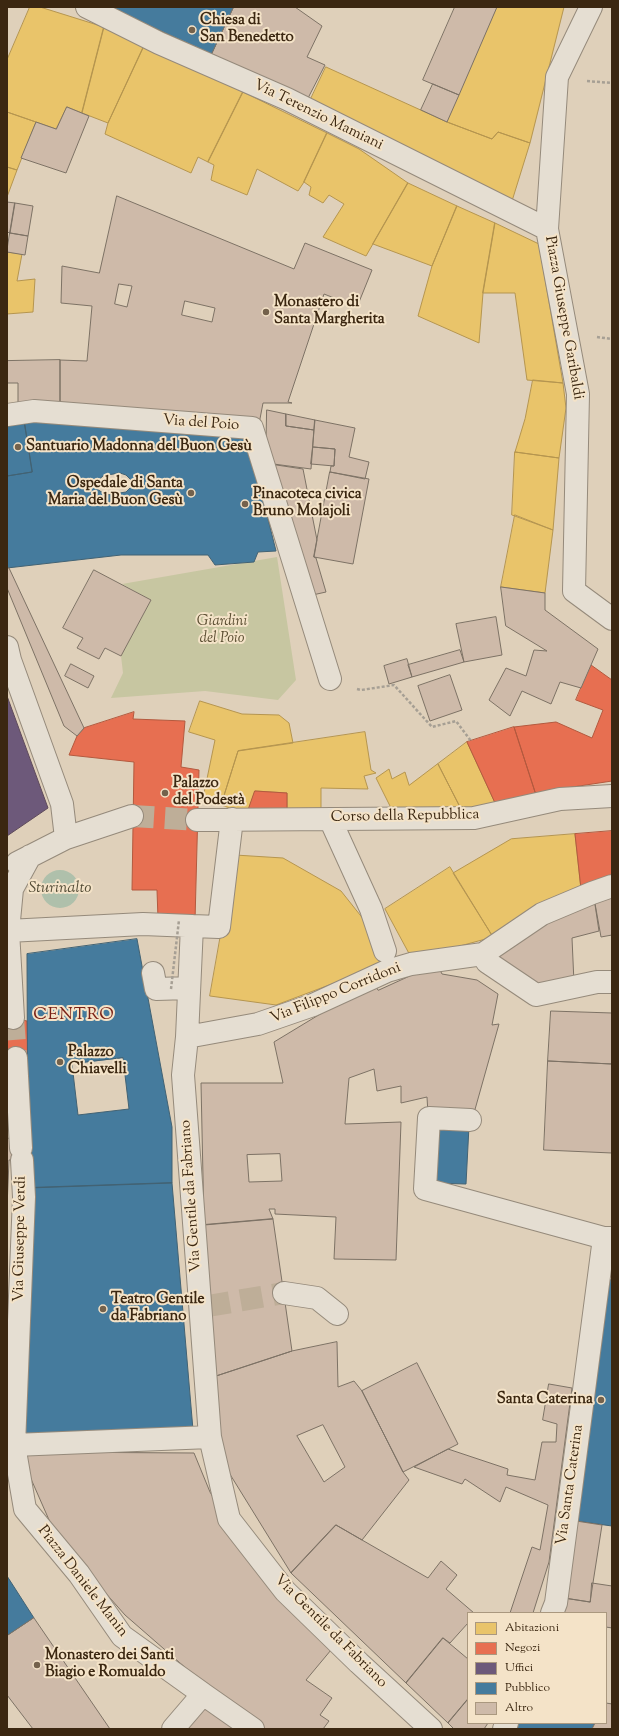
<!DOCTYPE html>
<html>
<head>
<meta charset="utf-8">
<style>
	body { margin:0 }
	#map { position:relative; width:619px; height:1736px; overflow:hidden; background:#dfd0ba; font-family:"Sorts Mill Goudy",serif }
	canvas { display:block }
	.frame { position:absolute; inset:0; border:8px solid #3b2711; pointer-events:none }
	.legend { position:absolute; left:467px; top:1612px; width:140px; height:112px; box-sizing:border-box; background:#f4e3c8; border:1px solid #aa987f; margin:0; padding:5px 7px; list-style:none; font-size:12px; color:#3b2711 }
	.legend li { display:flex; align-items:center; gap:8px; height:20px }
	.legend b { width:20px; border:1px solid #aa987f }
</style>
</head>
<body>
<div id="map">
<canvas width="619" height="1736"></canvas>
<div class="frame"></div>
<ul class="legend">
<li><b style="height:11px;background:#e9c46a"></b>Abitazioni</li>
<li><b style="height:11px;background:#e76f51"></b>Negozi</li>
<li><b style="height:11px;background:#6d597a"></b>Uffici</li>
<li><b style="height:11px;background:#457b9d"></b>Pubblico</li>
<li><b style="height:11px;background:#cebaa9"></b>Altro</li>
</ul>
</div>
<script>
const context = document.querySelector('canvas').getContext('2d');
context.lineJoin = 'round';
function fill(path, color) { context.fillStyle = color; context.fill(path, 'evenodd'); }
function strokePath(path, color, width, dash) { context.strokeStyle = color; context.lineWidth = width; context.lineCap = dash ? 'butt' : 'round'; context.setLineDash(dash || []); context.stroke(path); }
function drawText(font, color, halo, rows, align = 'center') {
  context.font = font + ' "Sorts Mill Goudy",serif'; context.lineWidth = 4; context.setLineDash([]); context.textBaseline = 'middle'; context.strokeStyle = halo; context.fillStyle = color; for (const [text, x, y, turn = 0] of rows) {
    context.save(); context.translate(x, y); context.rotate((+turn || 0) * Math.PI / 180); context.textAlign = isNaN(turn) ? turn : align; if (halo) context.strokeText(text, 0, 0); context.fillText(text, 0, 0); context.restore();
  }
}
const green = new Path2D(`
	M277,557l19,123 -18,20 -73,-9 -94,7 12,-25 -2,-17 30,-56 -29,-16z`);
const water = new Path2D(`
	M41 889a19 19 0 1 1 38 0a19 19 0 1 1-38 0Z`);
const homes = new Path2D(`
	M30,7h10l64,20 -22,86 -15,-6 -11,22 -49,-17v-52z
	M497,7h67l-34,136 -32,-11 -6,7 -45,-17z
	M104,27l40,19 -36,77 -26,-10z
	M144,46l99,46 -35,70 -10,-5 -7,16 -86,-39 3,-11z
	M326,67l121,55 45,17 6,-7 32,11 -18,58 -203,-98z
	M243,92l84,41 -23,49 -6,9 -41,-22 -10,26 -36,-15 3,-15 -6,-3z
	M7,112l29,10 -19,48 -10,-3z
	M327,133l32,16 49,34 -42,73 -43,-19 21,-33 -15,-9 -6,8 -14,-8 2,-8 -7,-5z
	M7,167l10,3 -10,27z
	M408,183l49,23 -25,60 -59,-22z
	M457,206l38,17 -12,70 -4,50 -61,-27 14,-50z
	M495,223l44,21 24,139 -36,-3 -12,-87h-32z
	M7,252l15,2 -5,27 18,-2 -2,33 -26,2z
	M533,380l30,3 3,25 -7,50 -44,-6 10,-33z
	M515,452l44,6 -6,72 -41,-15z
	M515,515l38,15 -8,63 -44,-6z
	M200,701l42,13 37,1 10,8 4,20 -55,8 -17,54 -18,-7 12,-58 -26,-8z
	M365,732l6,38 5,3 -12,3 4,13 -47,-1v22l-34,5v-22l-32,-2 -8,23 -26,-9 17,-54z
	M467,742l29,63 -35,4 -23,-45z
	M438,764l23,45 -70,-1 -15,-30 13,-9 3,10 13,-7 4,13z
	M575,834l6,55 -88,48 -40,-64 58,-34z
	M235,855l48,3 58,33 35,44 9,29 -109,41 -66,-9z
	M450,867l43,70 -81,22 -27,-50z`);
const shops = new Path2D(`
	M591,665l21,15v101l-59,9 -17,5 -22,-68 42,-5 36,16 11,-28 -27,-10z
	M134,712l-1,7 52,2 -4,46 18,3 -4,151 -37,-2 -1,-29h-25l2,-128 -65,-7 8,-19 7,-8z
	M514,727l22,68 -40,10 -29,-63z
	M255,791l32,2v22l-40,-1z
	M612,831v46l-31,12 -6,-55z
	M7,1017l20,4 1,39 -21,-4z`);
const offices = new Path2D(`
	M7,696l41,112 -41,28z`);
const public = new Path2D(`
	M110,7h124l-22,47z
	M24,419l222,12 30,120 -18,1 -4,10 -39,3 -7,-10h-87l-114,13v-92l25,-4zM120,473l6,2 5,5v7l-5,5 -20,3 -9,-6 -1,-7 7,-6z
	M24,419l8,53 -25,4v-53z
	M137,939l35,188v56l-144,5 -1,-234zM123,1058l6,51 -51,6 -6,-51z
	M433,1125l36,1 -3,58 -35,-1z
	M172,1183l21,247 -173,4 8,-246z
	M602,1279l10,1v246l-36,-5z
	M7,1576l27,42 -27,18z
	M518,1723h77l-3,6h-78z`);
const building = new Path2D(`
	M234,7h61l27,19 -15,31 18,8 -19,37 -94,-48z
	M455,7h42l-38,88 -36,-15z
	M433,84l26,11 -12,27 -26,-12z
	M67,107l22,9 -23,57 -45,-15 15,-36 20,7z
	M117,196l177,73 11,-26 67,27 -15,37 -33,-13 -36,108 4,1h-29l-4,21 -199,-15v-49l27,1 5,-55 -31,-3 1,-37 37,7zM119,284l13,2 -5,21 -12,-3zM185,301l30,7 -3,14 -30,-7z
	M7,202l8,1 -5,30 -3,-1z
	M15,203l18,3 -5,30 -18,-3z
	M10,233l18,3 -3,19 -18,-3z
	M60,360v43l-42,1v-21h-11v-22z
	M267,410l19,4v12l28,4 -3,39 -45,-6z
	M286,414l29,6 -1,10 -28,-4z
	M315,420l40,8 -6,29 20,5 -4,17 -35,-7 1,-6h3l1,-17 -22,-2z
	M313,447l22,2 -1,17 -23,-2z
	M270,464l33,5 14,71 -3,17 2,1 10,34 -18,4z
	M330,472l39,7 -16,85 -39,-7z
	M7,568h2l75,160 -7,8 -13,-10 -57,-138z
	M94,570l57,30 -30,56 -16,-8 -6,11 -22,-11 6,-10 -20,-10z
	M501,587l44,6v17l53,39 -17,39 -21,-6 -9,22 -29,-13 -12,25 -21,-16 17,-32 20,8 8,-26 13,1 -41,-25z
	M496,617l6,38 -38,7 -8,-38z
	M460,650l4,12 -52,15 -4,-12z
	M407,659l5,18 -23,7 -5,-18z
	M71,664l23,12 -6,12 -23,-12z
	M450,675l12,35 -32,11 -12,-35z
	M612,895v40l-11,2 -7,-39z
	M594,898l5,33 -27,7 2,45 -34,4 -50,-27 56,-39z
	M437,964l5,10 35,6 21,14 -6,31 7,-1 -25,89 -46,1 -1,-17 -26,6v-17l-24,5 -3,-22 -25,9 -4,46 56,-2 -5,138 -62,-1 2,-42 -61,-3v-5h-6l4,10 -69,6 -3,-142h82l-9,-41 99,-60 5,8zM280,1154l2,27 -33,1 -2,-27z
	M551,1011l61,2v51l-64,-3z
	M548,1061l64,3v89l-68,-3z
	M7,1138l6,1 9,21h-13l-2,48z
	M273,1219l19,132 -79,26 -9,-152z
	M337,1342l1,45 16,-6 8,10 41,81 6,8 -47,60 -26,-15 -45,48 -68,-110 -10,-86 79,-26zM323,1425l22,42 -21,15 -27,-46z
	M417,1363l41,81 -55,28 -41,-81z
	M549,1384l23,4 -23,174 -16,51h-23l22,-66 8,3 8,-45 -42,-18 -6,15 -35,-23 -3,5 -48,-17 34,-18 60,20 -1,6 28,5 7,-38h14l1,-18 -14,-4z
	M29,1452l165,1 16,39 36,62 85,96 -25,30 26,18 -12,17 9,6 -6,8h-60l-37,-26 -101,-88 -68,-77 -33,-75z
	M576,1521l26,4 -12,77 -26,-4z
	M336,1525l92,53 13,-17 16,14 -11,14 28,24h-6v10l-18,20 -7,-5 -37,45 -115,-110z
	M592,1583l20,3v42l-6,-1v-14h-42v-15l26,4z
	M34,1618l76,111h-77l-26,-34v-59z
	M443,1638l25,21v40l-20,24 -42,-40z
	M468,1699v24h20l-4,6h-30l-6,-6z
	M202,1701l37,28h-59z
	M606,1703l6,1v25h-20l3,-6h11z`);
const minorTunnel = new Path2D(`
	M132,816l65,4
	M13,1018l3,40
	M208,1306l76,-13`);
const path = new Path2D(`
	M587,81l25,2
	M597,337l15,2
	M357,689l4,1 33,-5 38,42 24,-6 15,20`);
const minor = new Path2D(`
	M87,7l72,36 128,56 260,130
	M591,7l-34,70 -10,152 31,165 -4,197 38,28
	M7,415l27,-4 218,17 78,251
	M7,647l3,13 52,144 4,34
	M330,819l41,90 14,42
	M197,820l277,-2 86,-19 52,-3
	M17,863l49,-25 66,-22
	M192,926l27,1 13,-108
	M8,931l135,-7 49,2 -5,111 -4,38 27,362 19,82 56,72 74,72 72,66
	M483,954l4,8 49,33 61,-13h15
	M153,973l3,16 33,-1
	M13,1018l-5,-87 4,-42 18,-33
	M187,1037l71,-13 55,-19 74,-34 24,-7 72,-10 59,-40 50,-21 20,-7
	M16,1058l5,90
	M470,1120l-41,-2 -4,71 179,49h8
	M22,1160l2,37 -10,248 11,64
	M284,1293l33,5 20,16
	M7,1442l7,3 196,-8
	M25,1509l54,65 43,62 81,58 -30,35
	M552,1613l4,-10 48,-365
	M203,1694l50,35
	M504,1729l3,-6`);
const pathBridge = new Path2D(`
	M171,989l8,-69`);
const markers = [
	[192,30,4,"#74624c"],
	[266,312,4,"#74624c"],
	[18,447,4,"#74624c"],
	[191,493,4,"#74624c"],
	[245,504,4,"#74624c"],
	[165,793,4,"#74624c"],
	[60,1062,4,"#74624c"],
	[103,1309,4,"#74624c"],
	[601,1400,4,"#74624c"],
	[37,1665,4,"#74624c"]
];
const poiNames = [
	["Chiesa di",200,21],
	["San Benedetto",200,38],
	["Monastero di",274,303],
	["Santa Margherita",274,320],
	["Santuario Madonna del Buon Gesù",26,447],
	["Ospedale di Santa",183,484,"right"],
	["Maria del Buon Gesù",183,501,"right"],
	["Pinacoteca civica",253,495],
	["Bruno Molajoli",253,512],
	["Palazzo",173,784],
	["del Podestà",173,801],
	["Palazzo",68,1053],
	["Chiavelli",68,1070],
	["Teatro Gentile",111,1300],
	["da Fabriano",111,1317],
	["Santa Caterina",593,1400,"right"],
	["Monastero dei Santi",45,1656],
	["Biagio e Romualdo",45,1673]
];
const streetNames = [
	["Via Terenzio Mamiani",318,116,26],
	["Piazza Giuseppe Garibaldi",563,318,80],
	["Via del Poio",201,424,4],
	["Corso della Repubblica",405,817,-1],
	["Via Filippo Corridoni",336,994,-22],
	["Via Gentile da Fabriano",192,1196,-94],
	["Via Giuseppe Verdi",21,1239,-89],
	["Via Santa Caterina",571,1485,-82],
	["Piazza Daniele Manin",82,1582,52],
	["Via Gentile da Fabriano",330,1632,45]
];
const parkNames = [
	["Giardini",222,622],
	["del Poio",222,639]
];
const waterNames = [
	["Sturinalto",60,889]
];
const quarterNames = [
	["CENTRO",74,1016]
];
fill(green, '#c7c6a1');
fill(water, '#afc0ab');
fill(homes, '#e9c46a');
strokePath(homes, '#b5954f', 1);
fill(shops, '#e76f51');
strokePath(shops, '#b3593e', 1);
fill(offices, '#6d597a');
strokePath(offices, '#5e4a5a', 1);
fill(public, '#457b9d');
strokePath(public, '#426273', 1);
fill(building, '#cebaa9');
strokePath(building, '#7d7265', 1);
strokePath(minorTunnel, '#beae98', 22, [22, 11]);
strokePath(minor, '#958a7b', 24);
strokePath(path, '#a69f94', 2.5, [3, 2]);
strokePath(minor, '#e5ded2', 22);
strokePath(pathBridge, '#a69f94', 2.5, [3, 2]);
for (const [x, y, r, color] of markers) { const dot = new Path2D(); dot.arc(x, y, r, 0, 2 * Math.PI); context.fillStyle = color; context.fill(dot); strokePath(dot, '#f4e3c8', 1.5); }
drawText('bold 15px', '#3b2711', '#f4e3c8', poiNames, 'left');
drawText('15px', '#3b2711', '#f4e3c8', streetNames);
drawText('italic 15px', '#594c30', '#f4e3c8', parkNames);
drawText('italic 16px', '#534c36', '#f4e3c8', waterNames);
context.letterSpacing = '1px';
drawText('17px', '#7a1f14', '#f4e3c8', quarterNames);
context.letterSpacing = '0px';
</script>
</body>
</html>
